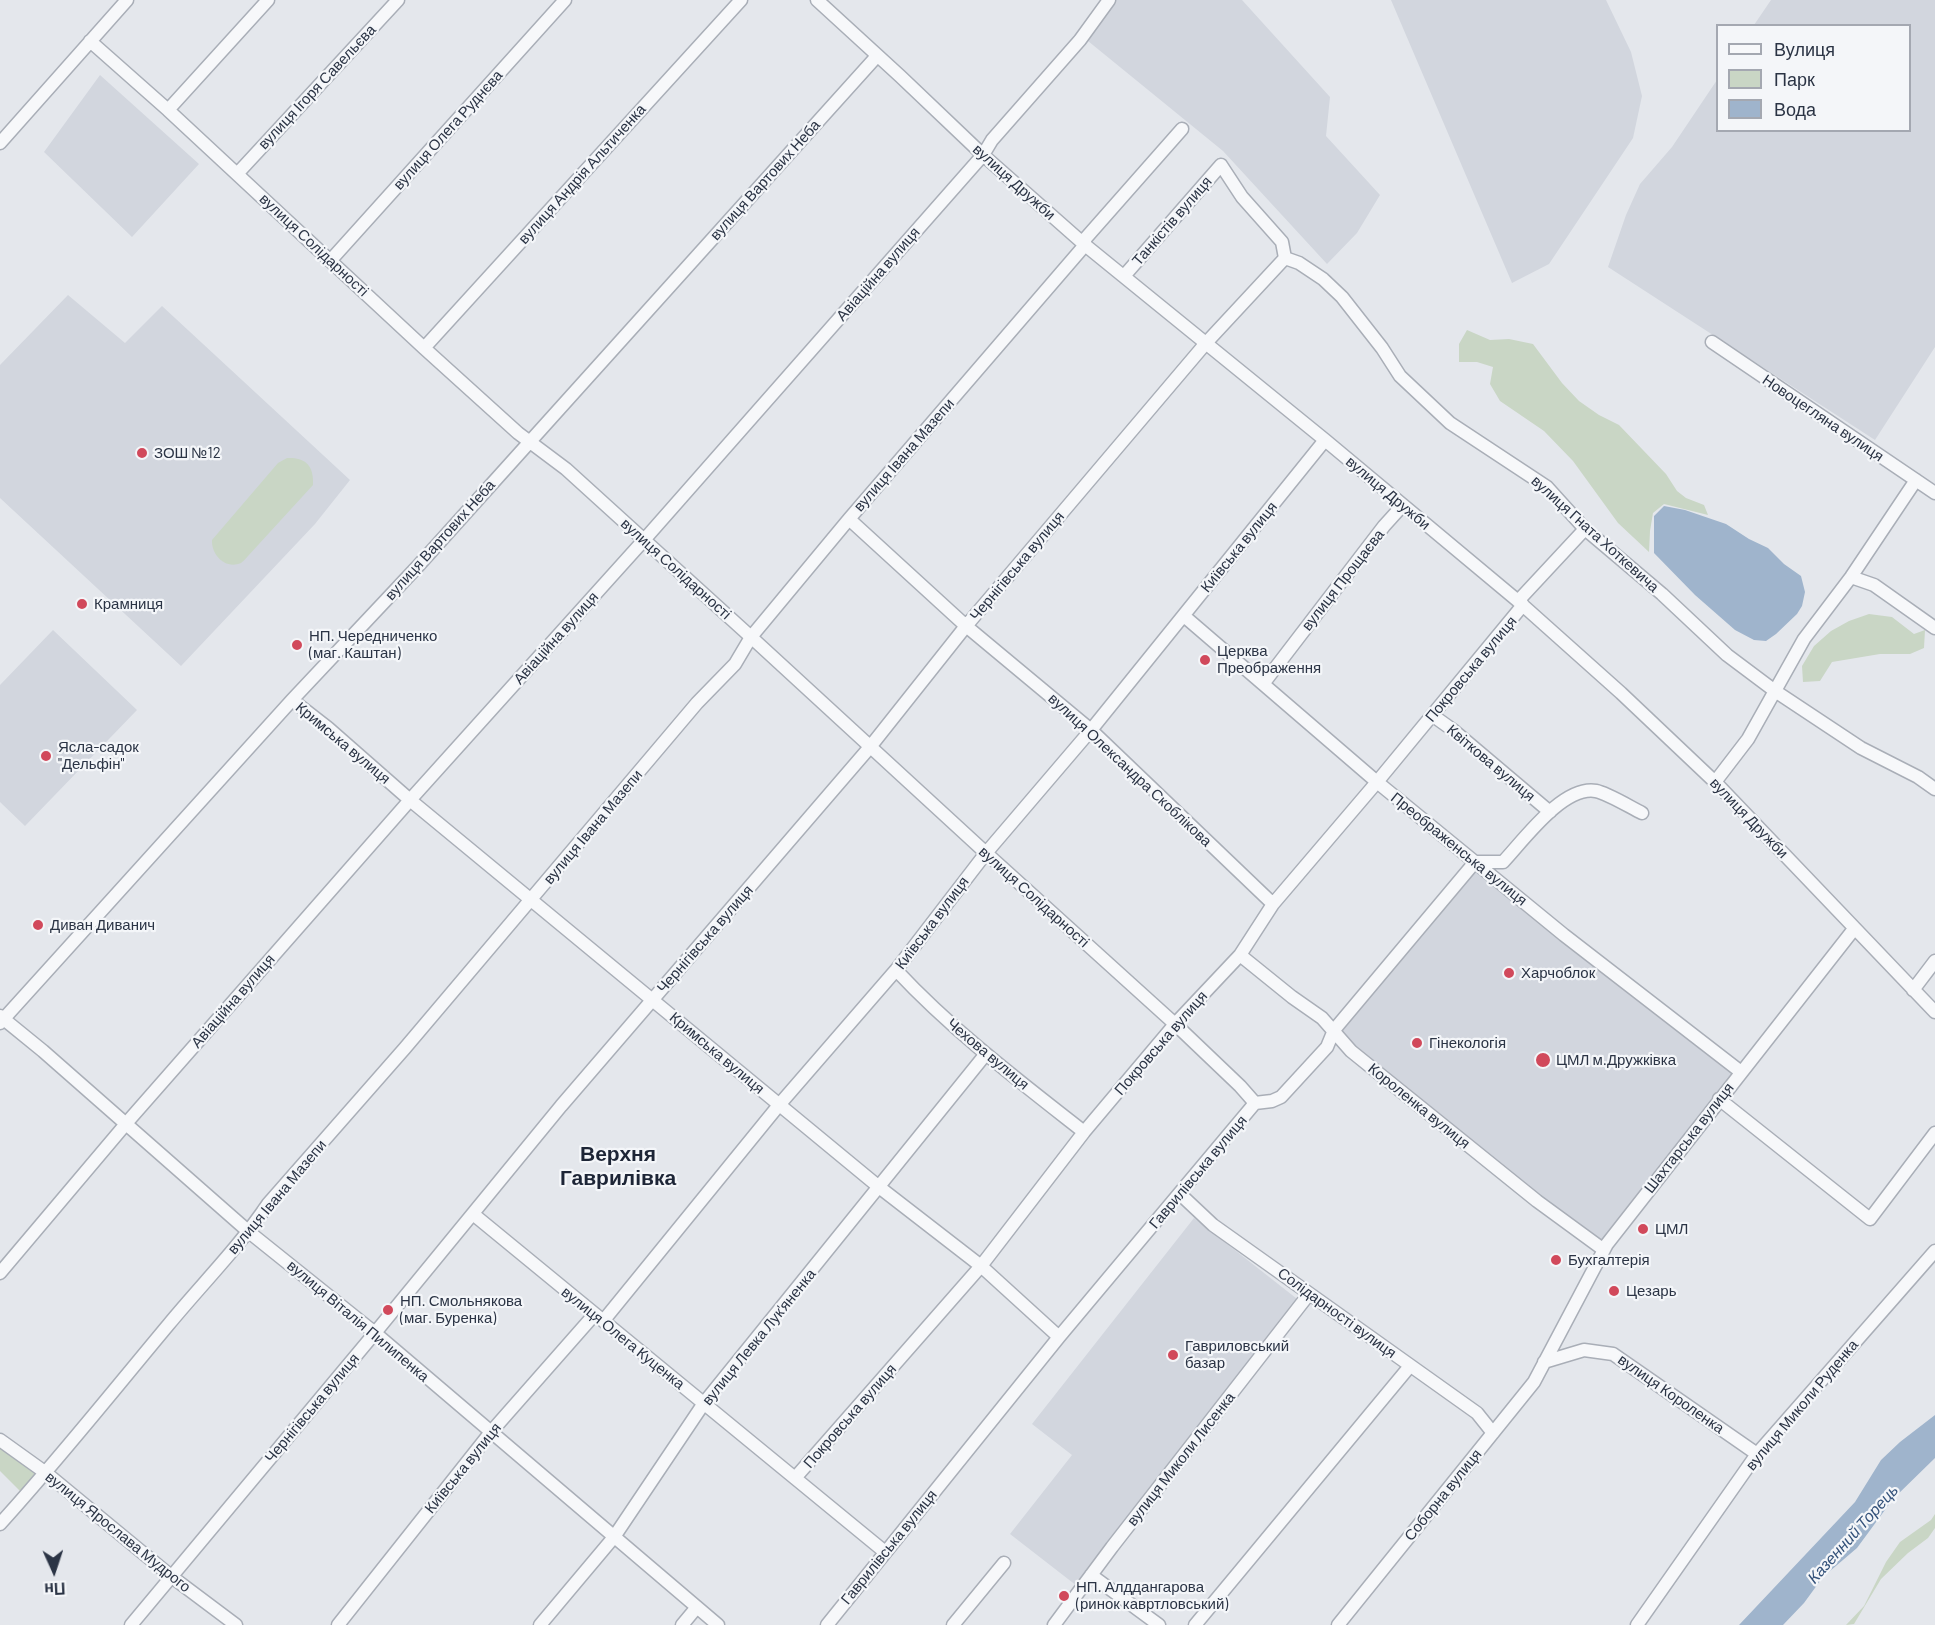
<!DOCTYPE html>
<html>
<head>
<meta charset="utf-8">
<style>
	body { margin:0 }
	#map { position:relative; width:1935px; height:1625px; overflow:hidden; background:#e4e7ec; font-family:Barlow,sans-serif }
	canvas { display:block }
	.legend { position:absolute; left:1716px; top:24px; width:195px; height:108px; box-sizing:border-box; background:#f4f6f9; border:2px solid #a4a8b1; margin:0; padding:8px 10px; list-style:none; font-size:18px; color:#2b3445 }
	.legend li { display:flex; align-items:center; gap:12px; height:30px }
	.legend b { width:30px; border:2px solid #a4a8b1 }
	.north { position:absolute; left:24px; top:1541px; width:60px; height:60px; -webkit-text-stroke:4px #f4f6f9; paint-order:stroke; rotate:177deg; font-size:16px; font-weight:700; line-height:24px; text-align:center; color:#2b3445 }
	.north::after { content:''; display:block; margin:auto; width:21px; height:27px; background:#2b3445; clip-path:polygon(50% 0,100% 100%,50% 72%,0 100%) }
</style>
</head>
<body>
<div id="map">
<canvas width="1935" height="1625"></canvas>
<ul class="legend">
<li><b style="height:8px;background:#f7f8fa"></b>Вулиця</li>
<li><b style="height:16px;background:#c9d6c5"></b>Парк</li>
<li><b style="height:16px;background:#9fb4cc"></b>Вода</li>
</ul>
<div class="north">Пн</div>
</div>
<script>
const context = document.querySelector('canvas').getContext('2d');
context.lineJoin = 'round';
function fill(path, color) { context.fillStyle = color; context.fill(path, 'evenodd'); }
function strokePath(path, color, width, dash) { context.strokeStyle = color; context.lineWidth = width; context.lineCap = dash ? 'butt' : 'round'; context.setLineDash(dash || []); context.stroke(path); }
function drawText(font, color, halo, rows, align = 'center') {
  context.font = font + ' Barlow,sans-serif'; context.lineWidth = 4.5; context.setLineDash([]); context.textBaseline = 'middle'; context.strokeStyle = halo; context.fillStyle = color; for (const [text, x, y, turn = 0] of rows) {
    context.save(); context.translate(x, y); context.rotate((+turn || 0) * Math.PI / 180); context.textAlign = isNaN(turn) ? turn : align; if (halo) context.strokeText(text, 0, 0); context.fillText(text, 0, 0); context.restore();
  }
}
const built = new Path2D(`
	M1108,0h134l88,97 -4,39 54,59 -23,38 -30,31 -104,-113 -135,-110z
	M1391,0h215l25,52 11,44 -9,42 -84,126 -37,19z
	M1771,0h164v347l-60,93 -267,-173 18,-52 14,-31 32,-37 45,-67 1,50h192v-104l-156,-1z
	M100,75l99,89 -67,73 -88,-85z
	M68,295l57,48 37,-37 188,174 -35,44 -134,142 -181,-168v-133z
	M53,630l84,80 -112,116 -25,-24v-117z
	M1476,868l85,72 172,133 -132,169 -61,-44 -187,-151 -14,-18z
	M1194,1218l107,84 -224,284 -67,-52 62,-79 -40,-31z`);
const green = new Path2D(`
	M1467,330l23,10 19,-1 24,5 29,39 17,18 20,14 20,10 47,49 11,17 9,7 18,7 4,10 -44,-11 -11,9 -3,18 -1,21 -31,-29 -45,-62 -29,-30 -44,-30 -10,-17 3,-17 -16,-5h-18v-18z
	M287,458c19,-1 27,8 26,27l-65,71c-2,2 -4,5 -7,7 -16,7 -30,-9 -29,-23l66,-77z
	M1869,614l23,3 22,17 11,-4 -1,18 -14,6h-30l-48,8 -12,19 -17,1 -1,-16 12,-20 17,-15 18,-10z
	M0,1442l42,32 -19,20 -23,-23z
	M1935,1514v14l-7,10 -20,15 -27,26 -27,45 -8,1 18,-19 22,-44 14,-20 31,-22z`);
const water = new Path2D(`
	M1664,506l21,4 41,14 23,15 19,9 16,16 17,12 4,16 -3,14 -5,8 -21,20 -10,7 -12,-1 -19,-10 -40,-35 -41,-42v-37z
	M1935,1415v43l-42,41 -36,49 -34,29 -19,26 -21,22h-44l116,-123 26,-42 19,-18z`);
const minor = new Path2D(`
	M817,0l83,76 83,79 102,90 240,195 193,161 103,92 94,89 220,230
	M90,41l78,69 256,238 94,85 48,36 185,168 235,216 189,171 65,62 15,17
	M168,110l100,-110
	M0,143l127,-143
	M237,174l161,-174
	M330,261l235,-261
	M1124,276l97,-111 21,32 40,45 3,16 14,5 24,16 19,18 40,51 18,28 50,47 97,64 38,42 77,65 65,61 48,36 86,57 57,29 17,12
	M1712,342l223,151
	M424,348l317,-348
	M849,519l117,107 125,104 182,174
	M1851,577l23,8 61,43
	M1518,601l67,-72
	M1184,616l193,166 187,153 177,137
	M1263,684l121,-158 19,-21
	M292,700l36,28 82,72 469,387 102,79 78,71
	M1432,715l21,15 97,82
	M1715,782l33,-43 56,-100 47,-62 65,-97
	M1240,955l52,42 30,21 29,33 186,150 67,49
	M896,970c57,61 123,111 188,162
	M1913,990l22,-29
	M0,1016l43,35 206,181 126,101 343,292
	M0,1023l292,-323 126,-134 459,-510
	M1719,1099l151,120 65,-86
	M1180,1194l33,31 264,188 16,20
	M473,1214l412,338
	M0,1273l130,-154 280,-319 234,-260 339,-385 9,-15 88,-100 29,-40
	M604,1320l175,-215 117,-135 90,-117 105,-123 234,-290
	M1544,1362l40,-12 29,4 144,100
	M0,1440l46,33 126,104 64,48
	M795,1478l186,-212 103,-134 91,-108 65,-69 33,-51 104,-122 146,-177
	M0,1524c59,-65 113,-133 169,-200 33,-40 70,-77 99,-120l137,-156 292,-345 38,-39 16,-27 98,-118 236,-274v-6l97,-110
	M1091,1575l68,50
	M131,1625l248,-297 182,-222 309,-359 96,-121 240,-283 79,-85
	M338,1625l153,-193 103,-117
	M540,1625l74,-88 90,-134 281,-348
	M682,1625l15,-18
	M827,1625l232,-288 196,-234 17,-2 9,-4 46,-50 7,-17 141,-168h28c20,-21 60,-77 93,-71 11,2 34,16 46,22
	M953,1625l51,-62
	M1054,1625l58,-78 197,-253
	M1195,1625l215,-259
	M1338,1625l196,-243 73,-138 247,-315
	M1637,1625l120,-171 178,-203`);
const markers = [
	[142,453,6,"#d1495b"],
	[82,604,6,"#d1495b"],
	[297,645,6,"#d1495b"],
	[1205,660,6,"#d1495b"],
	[46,756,6,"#d1495b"],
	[38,925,6,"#d1495b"],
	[1509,973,6,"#d1495b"],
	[1417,1043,6,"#d1495b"],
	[1543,1060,8,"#d1495b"],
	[1643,1229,6,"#d1495b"],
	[1556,1260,6,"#d1495b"],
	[1614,1291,6,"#d1495b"],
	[388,1310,6,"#d1495b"],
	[1173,1355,6,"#d1495b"],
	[1064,1596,6,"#d1495b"]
];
const streetNames = [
	["вулиця Ігоря Савельєва",317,87,-47],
	["вулиця Олега Руднєва",448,130,-48],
	["вулиця Андрія Альтиченка",582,174,-48],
	["вулиця Вартових Неба",765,180,-48],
	["вулиця Дружби",1014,182,42],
	["Танкістів вулиця",1172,221,-49],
	["вулиця Солідарності",314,245,43],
	["Авіаційна вулиця",878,274,-49],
	["Новоцегляна вулиця",1823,418,34],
	["вулиця Івана Мазепи",904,455,-49],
	["вулиця Дружби",1388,493,40],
	["вулиця Гната Хоткевича",1595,534,42],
	["вулиця Вартових Неба",440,540,-48],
	["Київська вулиця",1239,547,-51],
	["Чернігівська вулиця",1017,566,-50],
	["вулиця Солідарності",676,569,42],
	["вулиця Прощаєва",1343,580,-52],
	["Авіаційна вулиця",556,638,-48],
	["Покровська вулиця",1471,669,-50],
	["Кримська вулиця",343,743,40],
	["Квіткова вулиця",1491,763,40],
	["вулиця Олександра Скоблікова",1130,770,43],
	["вулиця Дружби",1749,818,46],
	["вулиця Івана Мазепи",593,827,-50],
	["Преображенська вулиця",1459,849,39],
	["вулиця Солідарності",1034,897,42],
	["Київська вулиця",932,923,-53],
	["Чернігівська вулиця",705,939,-49],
	["Авіаційна вулиця",233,1001,-49],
	["Покровська вулиця",1161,1043,-49],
	["Кримська вулиця",717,1053,40],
	["Чехова вулиця",988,1054,40],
	["Короленка вулиця",1419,1106,39],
	["Шахтарська вулиця",1689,1138,-52],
	["Гаврилівська вулиця",1198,1172,-50],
	["вулиця Івана Мазепи",277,1197,-50],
	["Солідарності вулиця",1337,1313,36],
	["вулиця Віталія Пилипенка",358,1321,40],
	["вулиця Левка Лук'яненка",759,1337,-51],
	["вулиця Олега Куценка",623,1338,39],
	["вулиця Короленка",1671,1394,35],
	["вулиця Миколи Руденка",1802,1405,-50],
	["Чернігівська вулиця",312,1408,-50],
	["Покровська вулиця",850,1416,-49],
	["вулиця Миколи Лисенка",1181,1459,-52],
	["Київська вулиця",463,1468,-51],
	["Соборна вулиця",1443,1495,-51],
	["вулиця Ярослава Мудрого",118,1532,39],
	["Гаврилівська вулиця",889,1547,-51]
];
const poiNames = [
	["ЗОШ №12",154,453],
	["Крамниця",94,604],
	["НП. Чередниченко",309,636],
	["(маг. Каштан)",309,653],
	["Церква",1217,651],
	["Преображення",1217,668],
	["Ясла-садок",58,747],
	["\"Дельфін\"",58,764],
	["Диван Диванич",50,925],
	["Харчоблок",1521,973],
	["Гінекологія",1429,1043],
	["ЦМЛ м.Дружківка",1556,1060],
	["ЦМЛ",1655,1229],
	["Бухгалтерія",1568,1260],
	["Цезарь",1626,1291],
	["НП. Смольнякова",400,1301],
	["(маг. Буренка)",400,1318],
	["Гавриловський",1185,1346],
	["базар",1185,1363],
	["НП. Алддангарова",1076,1587],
	["(ринок кавртловський)",1076,1604]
];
const waterNames = [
	["Казенний Торець",1853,1534,-48]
];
const districtNames = [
	["Верхня",618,1154],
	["Гаврилівка",618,1178]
];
fill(built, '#d2d6de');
fill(green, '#c9d6c5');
fill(water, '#9fb4cc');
strokePath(minor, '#a9aeb7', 15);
strokePath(minor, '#f7f8fa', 12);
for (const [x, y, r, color] of markers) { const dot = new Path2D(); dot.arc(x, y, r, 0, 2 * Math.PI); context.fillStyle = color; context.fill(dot); strokePath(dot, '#f4f6f9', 2); }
drawText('15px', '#2b3445', '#f4f6f9', streetNames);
drawText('15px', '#2b3445', '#f4f6f9', poiNames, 'left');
drawText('italic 16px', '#34527a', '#f4f6f9', waterNames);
drawText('bold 21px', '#1d2536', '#f4f6f9', districtNames);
</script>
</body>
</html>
